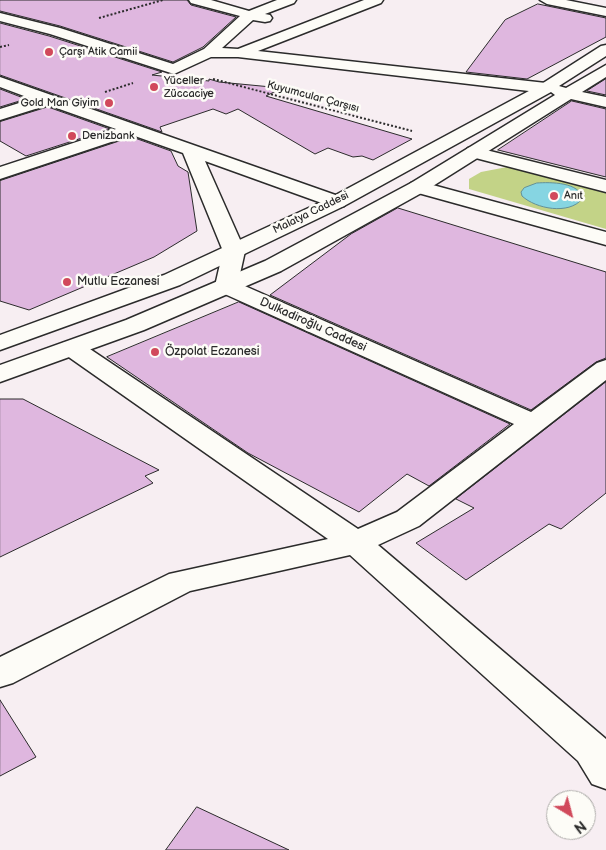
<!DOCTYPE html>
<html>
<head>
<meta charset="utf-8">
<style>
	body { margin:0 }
	#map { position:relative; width:606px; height:850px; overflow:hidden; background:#f7eef2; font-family:"Balsamiq Sans",sans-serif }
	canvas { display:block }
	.north { position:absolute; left:546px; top:790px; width:50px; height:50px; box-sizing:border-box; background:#fdfcf7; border:1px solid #a9a8a5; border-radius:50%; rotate:143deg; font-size:14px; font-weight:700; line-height:20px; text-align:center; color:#2b2b2b }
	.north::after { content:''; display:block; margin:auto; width:18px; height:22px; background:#d1495b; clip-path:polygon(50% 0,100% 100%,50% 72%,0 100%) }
</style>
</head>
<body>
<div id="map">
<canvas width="606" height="850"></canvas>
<div class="north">N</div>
</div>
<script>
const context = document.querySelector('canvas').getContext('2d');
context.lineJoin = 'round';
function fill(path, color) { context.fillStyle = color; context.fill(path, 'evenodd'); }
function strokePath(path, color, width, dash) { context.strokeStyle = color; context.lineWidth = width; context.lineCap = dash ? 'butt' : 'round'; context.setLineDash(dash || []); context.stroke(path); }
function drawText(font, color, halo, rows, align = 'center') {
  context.font = font + ' "Balsamiq Sans",sans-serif'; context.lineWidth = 5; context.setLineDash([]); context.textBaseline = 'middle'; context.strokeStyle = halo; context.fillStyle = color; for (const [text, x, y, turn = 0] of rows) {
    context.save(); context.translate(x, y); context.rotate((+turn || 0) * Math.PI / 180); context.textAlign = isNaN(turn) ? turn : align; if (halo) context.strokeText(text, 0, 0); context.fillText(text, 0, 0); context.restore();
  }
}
const green = new Path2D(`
	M507,167l99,26v36l-137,-40v-10l12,-7z`);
const water = new Path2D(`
	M537,183c13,-1 44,-1 45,16 -13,16 -46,10 -60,-3l-1,-4 3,-4z`);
const building = new Path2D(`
	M0,0h187l4,5 45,12 -33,30 -30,15 -113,-36 -60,-15z
	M538,4l68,14v19l-79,42 -61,-7 39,-52z
	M0,23l49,13 113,36 -10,3 57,6v-2l10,3 63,6 -16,8 146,43 -39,21 -11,-4 -9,1 -25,-9 -13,6 -77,-45 -12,5 -13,-5 -53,18 2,5 -162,-57z
	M606,79v16l-19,-4z
	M0,89l26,10 -26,8z
	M572,101l34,8v68l-108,-27z
	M48,107l62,22 -84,27 -26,-15v-19z
	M132,137l39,14 7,15 10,6 9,59 -43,26 -125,53 -29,-9v-120z
	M398,208l208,64v86l-10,4 -65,48 -261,-115 81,-61z
	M239,302l271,122 -81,62 -22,-12 -48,38 -111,-59 -141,-96z
	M606,382v111l-45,36 -12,-5 -83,56 -50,-37 58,-35 -18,-9z
	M0,399h23l136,71 -14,6 8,7 -153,74z
	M0,700l36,57 -36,19z
	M197,807l92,43h-123z`);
const path = new Path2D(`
	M99,18l64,-18
	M0,47l9,-2
	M213,79l199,52
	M105,92l28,-9`);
const street = new Path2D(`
	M189,0h22l38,11 28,-11h19l-2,3 -29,11 5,1 2,3 -2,3 -5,1 -12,-2 -31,28 16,1 126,-49h19l-2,3 -123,48 288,32 6,2 2,3 -2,3 -6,2 -308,-36h-27l-37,17 -124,-40 -50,-13v-8l60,15 113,36 31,-15 36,-33 -49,-13z
	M0,77l344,121 3,4 -3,4 -7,2 -7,-2 -125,-45 40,90 -7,32 293,129 66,-49 9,-3v20l-187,146 -41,19 228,194v50l-14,-5 -14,-23 -228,-206 -160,36 -177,92 -13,4v-30l169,-83 159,-35 -265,-186 -3,-5 3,-5 9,-2 9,2 277,186 39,-17 117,-88 -296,-133 -3,-5 8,-35 -40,-98 -51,-18 -132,44v-12l116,-38 -68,-24 -48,15v-11l32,-10 -32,-12z
	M474,147l132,33v12l-138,-36 -3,-4 3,-4z
	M418,181l188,51v13l-195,-54 -3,-4 3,-4z`);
const secondary = new Path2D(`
	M540,0h26l40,8v8l-59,-12z
	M606,45v11l-47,30 7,2 40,-23v12l-24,15 24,5v10l-35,-8 -146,92 -144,80 -137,59 -144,52v-17l126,-45 139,-59 146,-78 144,-88 -4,-3 -207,114 -164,79 -180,65v-15l164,-60 166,-77 210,-113 61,-39z`);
const markers = [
	[49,52,5,"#d1495b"],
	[154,87,5,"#d1495b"],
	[109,103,5,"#d1495b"],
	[72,136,5,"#d1495b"],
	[554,196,5,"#d1495b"],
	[67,282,5,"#d1495b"],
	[155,352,5,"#d1495b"]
];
const farPoinames = [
	["Çarşı Atik Camii",59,52],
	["Yüceller",164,81],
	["Züccaciye",164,94],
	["Gold Man Giyim",99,103,"right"],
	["Denizbank",82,136],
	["Anıt",564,196]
];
const farStreetnames = [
	["Kuyumcular Çarşısı",313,97,15],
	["Malatya Caddesi",311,213,-26]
];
const poiNames = [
	["Mutlu Eczanesi",77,282],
	["Özpolat Eczanesi",165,352]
];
const streetNames = [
	["Dulkadiroğlu Caddesi",313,325,24]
];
fill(green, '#c3d387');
fill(water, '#86d5e2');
strokePath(water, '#629199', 1);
fill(building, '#dfb7df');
strokePath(building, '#2b2b2b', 1);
strokePath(street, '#2b2b2b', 3);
strokePath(secondary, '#2b2b2b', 3);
strokePath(path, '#2b2b2b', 2, [2, 2]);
fill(street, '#fdfcf7');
fill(secondary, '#fdfcf7');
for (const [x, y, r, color] of markers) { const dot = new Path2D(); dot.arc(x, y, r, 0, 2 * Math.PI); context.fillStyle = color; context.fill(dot); strokePath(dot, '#fdfcf7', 2); }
drawText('11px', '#2b2b2b', '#fdfcf7', farPoinames, 'left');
drawText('11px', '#2b2b2b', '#fdfcf7', farStreetnames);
drawText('12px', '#2b2b2b', '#fdfcf7', poiNames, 'left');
drawText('12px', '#2b2b2b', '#fdfcf7', streetNames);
</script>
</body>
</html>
